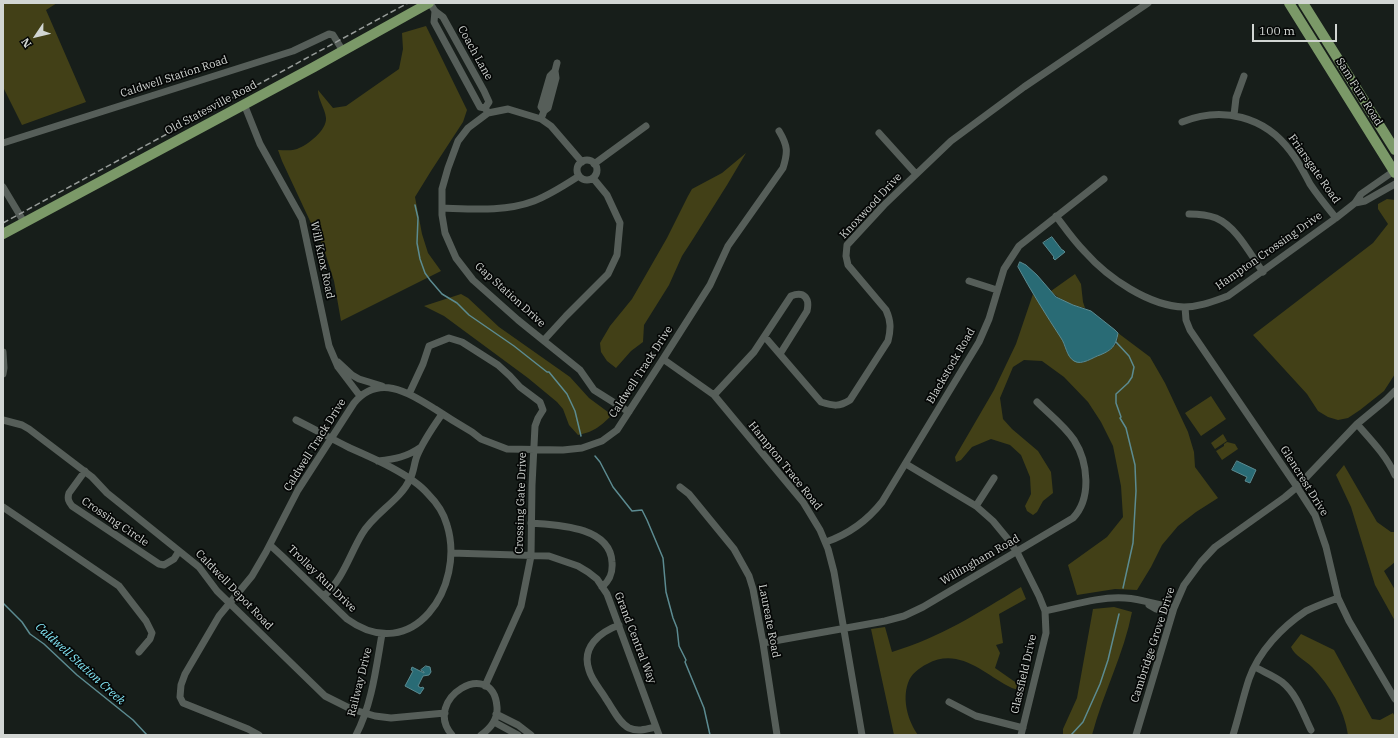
<!DOCTYPE html>
<html>
<head>
<meta charset="utf-8">
<style>
	body { margin:0 }
	#map { position:relative; width:1398px; height:738px; overflow:hidden; background:#171e1a; font-family:"IBM Plex Serif",serif }
	canvas { display:block }
	.frame { position:absolute; inset:0; border:4px solid #d2d6d3; pointer-events:none }
	.north { position:absolute; left:16px; top:16px; width:40px; height:40px; -webkit-text-stroke:3px #050706; paint-order:stroke; rotate:235deg; font-size:11px; font-weight:700; line-height:16px; text-align:center; color:#d2d6d3 }
	.north::after { content:''; display:block; margin:auto; width:14px; height:18px; background:#d2d6d3; clip-path:polygon(50% 0,100% 100%,50% 72%,0 100%) }
	.scale { position:absolute; left:1252px; top:24px; width:85px; height:18px; box-sizing:border-box; border:2px solid #d2d6d3; border-top:0; padding-left:5px; font-size:12px; line-height:14px; white-space:nowrap; color:#d2d6d3; -webkit-text-stroke:3px #050706; paint-order:stroke }
</style>
</head>
<body>
<div id="map">
<canvas width="1398" height="738"></canvas>
<div class="frame"></div>
<div class="north">N</div>
<div class="scale">100 m</div>
</div>
<script>
const context = document.querySelector('canvas').getContext('2d');
context.lineJoin = 'round';
function fill(path, color) { context.fillStyle = color; context.fill(path, 'evenodd'); }
function strokePath(path, color, width, dash) { context.strokeStyle = color; context.lineWidth = width; context.lineCap = dash ? 'butt' : 'round'; context.setLineDash(dash || []); context.stroke(path); }
function drawText(font, color, halo, rows, align = 'center') {
  context.font = font + ' "IBM Plex Serif",serif'; context.lineWidth = 3.5; context.setLineDash([]); context.textBaseline = 'middle'; context.strokeStyle = halo; context.fillStyle = color; for (const [text, x, y, turn = 0] of rows) {
    context.save(); context.translate(x, y); context.rotate((+turn || 0) * Math.PI / 180); context.textAlign = isNaN(turn) ? turn : align; if (halo) context.strokeText(text, 0, 0); context.fillText(text, 0, 0); context.restore();
  }
}
const green = new Path2D(`
	M3,3h54l-11,7 40,92 -64,23 -19,-38z
	M426,26l41,84 -4,12 -32,49 -16,26 7,37 6,19 13,18 -100,50 -7,-40 -11,-35 -13,-25 -28,-60 -4,-11c6,0 14,1 19,-1 11,-4 30,-19 29,-31 -1,-10 -8,-18 -8,-28l15,18 13,-2 53,-37 4,-20 -1,-16z
	M746,153l-19,32 -34,54 -11,17 -13,29 -25,40 -1,17 -12,9 -15,17 -9,-7 -6,-9 -1,-9 10,-17 22,-27 35,-61 21,-42 4,-7 30,-16z
	M1387,199l8,1v174l-11,17 -24,19 -12,8 -10,2 -10,-3 -10,-6 -11,-17 -54,-59 120,-92 15,-19 -10,-15v-5z
	M1075,274l6,10 2,18 2,6c-12,-2 -26,-8 -34,-17z
	M461,294l7,4 31,29 71,50 19,21 23,17c-13,12 -16,16 -34,20l-9,-10 -6,-16 -6,-7 -29,-24 -84,-62 -20,-10z
	M1033,294l29,45 5,14 15,10 28,-13 7,-7 1,-10 32,24 15,26 23,49 6,20 1,15 23,31 -22,14 -18,14 -16,19 -11,22 -14,23 -22,-1 -38,6 -9,-30 39,-28 16,-20 -2,-31 -8,-40 -12,-24 -13,-20 -24,-25 -22,-16 -18,-1 -11,7 -13,31 3,21 9,10 26,22 13,21 2,21 -10,8 -6,11 -4,3 -6,-4 -2,-5 6,-12 -1,-17 -9,-22 -11,-10 -19,-6 -19,8 -11,13 -5,2 -1,-5 39,-67 22,-46z
	M1211,396l15,23 -25,17 -16,-23z
	M1223,434l4,7 -12,8 -4,-6z
	M1227,442l8,2 3,5 -16,11 -6,-9 8,-5v-2z
	M1344,465l33,57 14,10h4v30l-11,9 11,19v31l-20,-36 -24,-78 -15,-32z
	M1021,587l5,12 -27,15 4,29 -7,2 4,8 -5,15 23,16 8,2 -1,5c-6,-1 -12,-2 -17,-5 -26,-14 -50,-39 -81,-22 -8,4 -16,10 -19,19 -6,17 0,38 10,52h-24l-23,-106 14,-2 7,25c49,-15 86,-39 129,-65z
	M1114,607l18,5c-8,42 -29,81 -40,123h-29v-6l14,-31 16,-89z
	M1301,634l33,16 38,69 8,1 13,-7 2,4v18h-47c-4,-27 -18,-49 -36,-68 -7,-7 -17,-11 -21,-20z`);
const water = new Path2D(`
	M1052,237l10,13h1l2,2 -10,8 -2,-2 1,-1 -11,-14z
	M1020,262l6,3 11,10 19,22 17,8 18,6 24,19 3,3c-2,13 -6,17 -18,22 -7,2 -18,11 -26,6 -8,-5 -8,-16 -13,-23 -15,-23 -30,-47 -43,-71z
	M1237,461l19,9 -6,13 -5,-2 2,-4 -15,-7z
	M426,666l4,1 1,5 -2,3 -6,1 -5,10 3,2 1,-1 2,1 -4,6 -15,-8 8,-15 -2,-1 1,-3 12,6v-1l-3,-2z`);
const stream = new Path2D(`
	M415,205l3,13 -1,25 3,16 5,14 5,7 12,14 15,9 12,12 45,31 33,26h2l18,22 8,17 6,25
	M1116,342l13,14 5,11 -2,10 -4,6 -12,11v9l5,14 -1,1 6,10 9,37 1,26 -3,52 -10,45
	M595,456l5,6 13,25 19,24 10,-1 5,10 16,38 3,34 7,26 4,10 2,18 7,14 -1,2 19,46 6,27
	M3,603l19,19 8,12 14,10 33,31 56,45 14,15
	M1071,735l12,-13 17,-38 8,-24 11,-46`);
const street = new Path2D(`
	M430,3l5,8 8,6 41,74 5,11 -4,6
	M435,11l-1,11 46,85 5,1 2,3
	M244,104l16,40 42,75 27,127 9,21 22,29
	M544,111l-3,-4 9,-31 5,-5 2,-8
	M1234,115l2,-17 8,-22
	M541,119l3,-8 4,-3 8,-30 -1,-7
	M1182,122c40,-16 83,-6 109,30 8,10 13,21 19,32 8,12 17,23 26,34
	M879,133l37,41
	M3,143l290,-92 36,-17 4,1 10,16
	M577 170a10 10 0 1 1 20 0a10 10 0 1 1-20 0Z
	M582,162l-31,-36 -10,-7 -33,-10 -20,4 -20,15 -10,13 -10,27 -6,21v26l3,18 11,25 17,22 45,40 62,50 14,20 35,22
	M594,164l52,-38
	M3,187l21,35
	M1355,203l10,-2 30,-17
	M442,208c30,1 63,4 92,-7 16,-6 31,-16 45,-25
	M1189,214c9,0 19,1 27,4 21,9 34,36 47,54
	M1056,216c9,12 18,25 29,36 23,26 64,54 99,55 16,0 30,-6 44,-11l108,-78 19,-15 6,-9 33,-23
	M969,281l28,9
	M1185,307l1,13 4,10 107,157 18,28 11,32 12,51 11,23 46,78
	M765,337l56,65c13,4 18,5 29,-2l38,-59c3,-12 3,-20 -2,-31l-38,-45 -2,-9 1,-11 37,-40 67,-64 73,-54 124,-84
	M544,340l22,-24 42,-42 9,-19 3,-32 -13,-28 -14,-17
	M3,352l1,16 -1,6
	M663,359l51,36 74,89 15,18 17,28 8,19 6,23 28,163
	M338,362l14,13 7,4 23,7
	M409,394l14,-30 6,-18 20,-8 13,4 36,23 12,11 10,11 20,15 3,8 -5,8 -3,8 -3,59 -1,71 -10,50 -36,80
	M714,395l40,-43 37,-56c13,-5 19,2 16,15l-27,43
	M3,420l19,5 7,4 63,48 15,16 92,74 18,24 108,105 26,13 24,7 16,2 54,-5
	M1357,424c14,16 29,31 38,51
	M378,461c17,-2 29,-4 43,-14
	M906,464l70,42 17,15 14,17 10,14 22,44 6,15 1,22 -25,102
	M85,471l-16,22c-2,6 0,9 3,13l87,58 5,1 10,-6 5,-8
	M680,487l9,7 45,55 15,27 4,13 10,54 14,92
	M976,506l18,-28
	M3,507l116,79 27,35 6,12 -2,6 -11,13
	M531,523c26,2 79,3 81,39 1,11 -2,18 -10,25
	M826,542c23,-8 41,-21 56,-40l97,-160 10,-23 15,-50 15,-23 85,-67
	M270,545l12,11 65,63c66,48 119,-33 100,-94 -3,-11 -11,-23 -19,-31 -16,-19 -55,-36 -78,-46 -18,-9 -36,-19 -54,-28
	M451,553l98,3 29,10 10,6 9,7 10,15 52,141
	M324,596c19,-17 25,-40 38,-62 12,-21 38,-33 48,-55 4,-7 4,-16 7,-23 6,-15 16,-29 25,-42
	M1149,605l7,4 16,5
	M1045,611c25,-5 55,-15 80,-13 17,1 33,7 49,10
	M619,625c-19,7 -38,22 -30,45 3,11 12,20 17,29 7,10 13,24 23,29 9,4 18,1 27,-1
	M763,643l122,-22 19,-5 19,-9 150,-89c19,-20 15,-56 1,-78 -10,-15 -25,-26 -37,-38
	M1255,667c9,5 19,9 27,15 15,12 21,32 29,48
	M949,702l27,14 47,12
	M496,714l22,11 13,10
	M494,722l24,13
	M259,735l-11,-6 -65,-26 -3,-6 1,-12 4,-11 34,-58 33,-40 14,-24 32,-62 56,-87c25,-30 55,-10 81,6 12,8 25,16 37,23l9,7 26,10 56,1 19,-2 20,-7 15,-11 46,-71 47,-74 18,-39 55,-78c5,-16 5,-22 -4,-37
	M356,735c16,-31 20,-67 26,-101
	M452,735c-31,-36 41,-79 45,-28 1,12 -6,21 -16,28
	M1136,735l38,-127 10,-23 17,-23 14,-15 70,-50 12,-10 60,-63 29,-24 9,-9
	M1233,735c6,-19 10,-38 16,-56 10,-28 33,-52 57,-68 10,-5 21,-9 32,-13`);
const primary = new Path2D(`
	M1289,3l106,170
	M1303,3l92,147
	M3,234l311,-167 115,-64`);
const rail = new Path2D(`
	M3,223l405,-220`);
const streetNames = [
	["Coach Lane",475,53,61],
	["Caldwell Station Road",174,77,-18],
	["Sam Furr Road",1359,92,58],
	["Old Statesville Road",211,108,-28],
	["Friarsgate Road",1314,169,55],
	["Knoxwood Drive",871,206,-47],
	["Hampton Crossing Drive",1269,251,-35],
	["Will Knox Road",322,260,78],
	["Gap Station Drive",510,295,42],
	["Blackstock Road",951,366,-60],
	["Caldwell Track Drive",641,372,-57],
	["Caldwell Track Drive",315,445,-58],
	["Hampton Trace Road",785,466,51],
	["Glencrest Drive",1304,481,58],
	["Crossing Gate Drive",521,503,-88],
	["Crossing Circle",115,522,34],
	["Willingham Road",980,560,-30],
	["Trolley Run Drive",322,579,44],
	["Caldwell Depot Road",234,590,46],
	["Laureate Road",769,621,79],
	["Grand Central Way",635,638,69],
	["Cambridge Grove Drive",1153,645,-72],
	["Glassfield Drive",1024,674,-77],
	["Railway Drive",360,682,-76]
];
const waterNames = [
	["Caldwell Station Creek",80,664,42]
];
fill(green, '#424017');
fill(water, '#296b75');
strokePath(water, '#5c8b91', 1);
strokePath(stream, '#5c8b91', 1.5);
strokePath(street, '#565e59', 7);
strokePath(primary, '#7b9968', 10);
strokePath(rail, '#989d9a', 1.5, [6, 3]);
drawText('11px', '#d2d6d3', '#050706', streetNames);
drawText('italic 12px', '#85ebfb', '#050706', waterNames);
</script>
</body>
</html>
